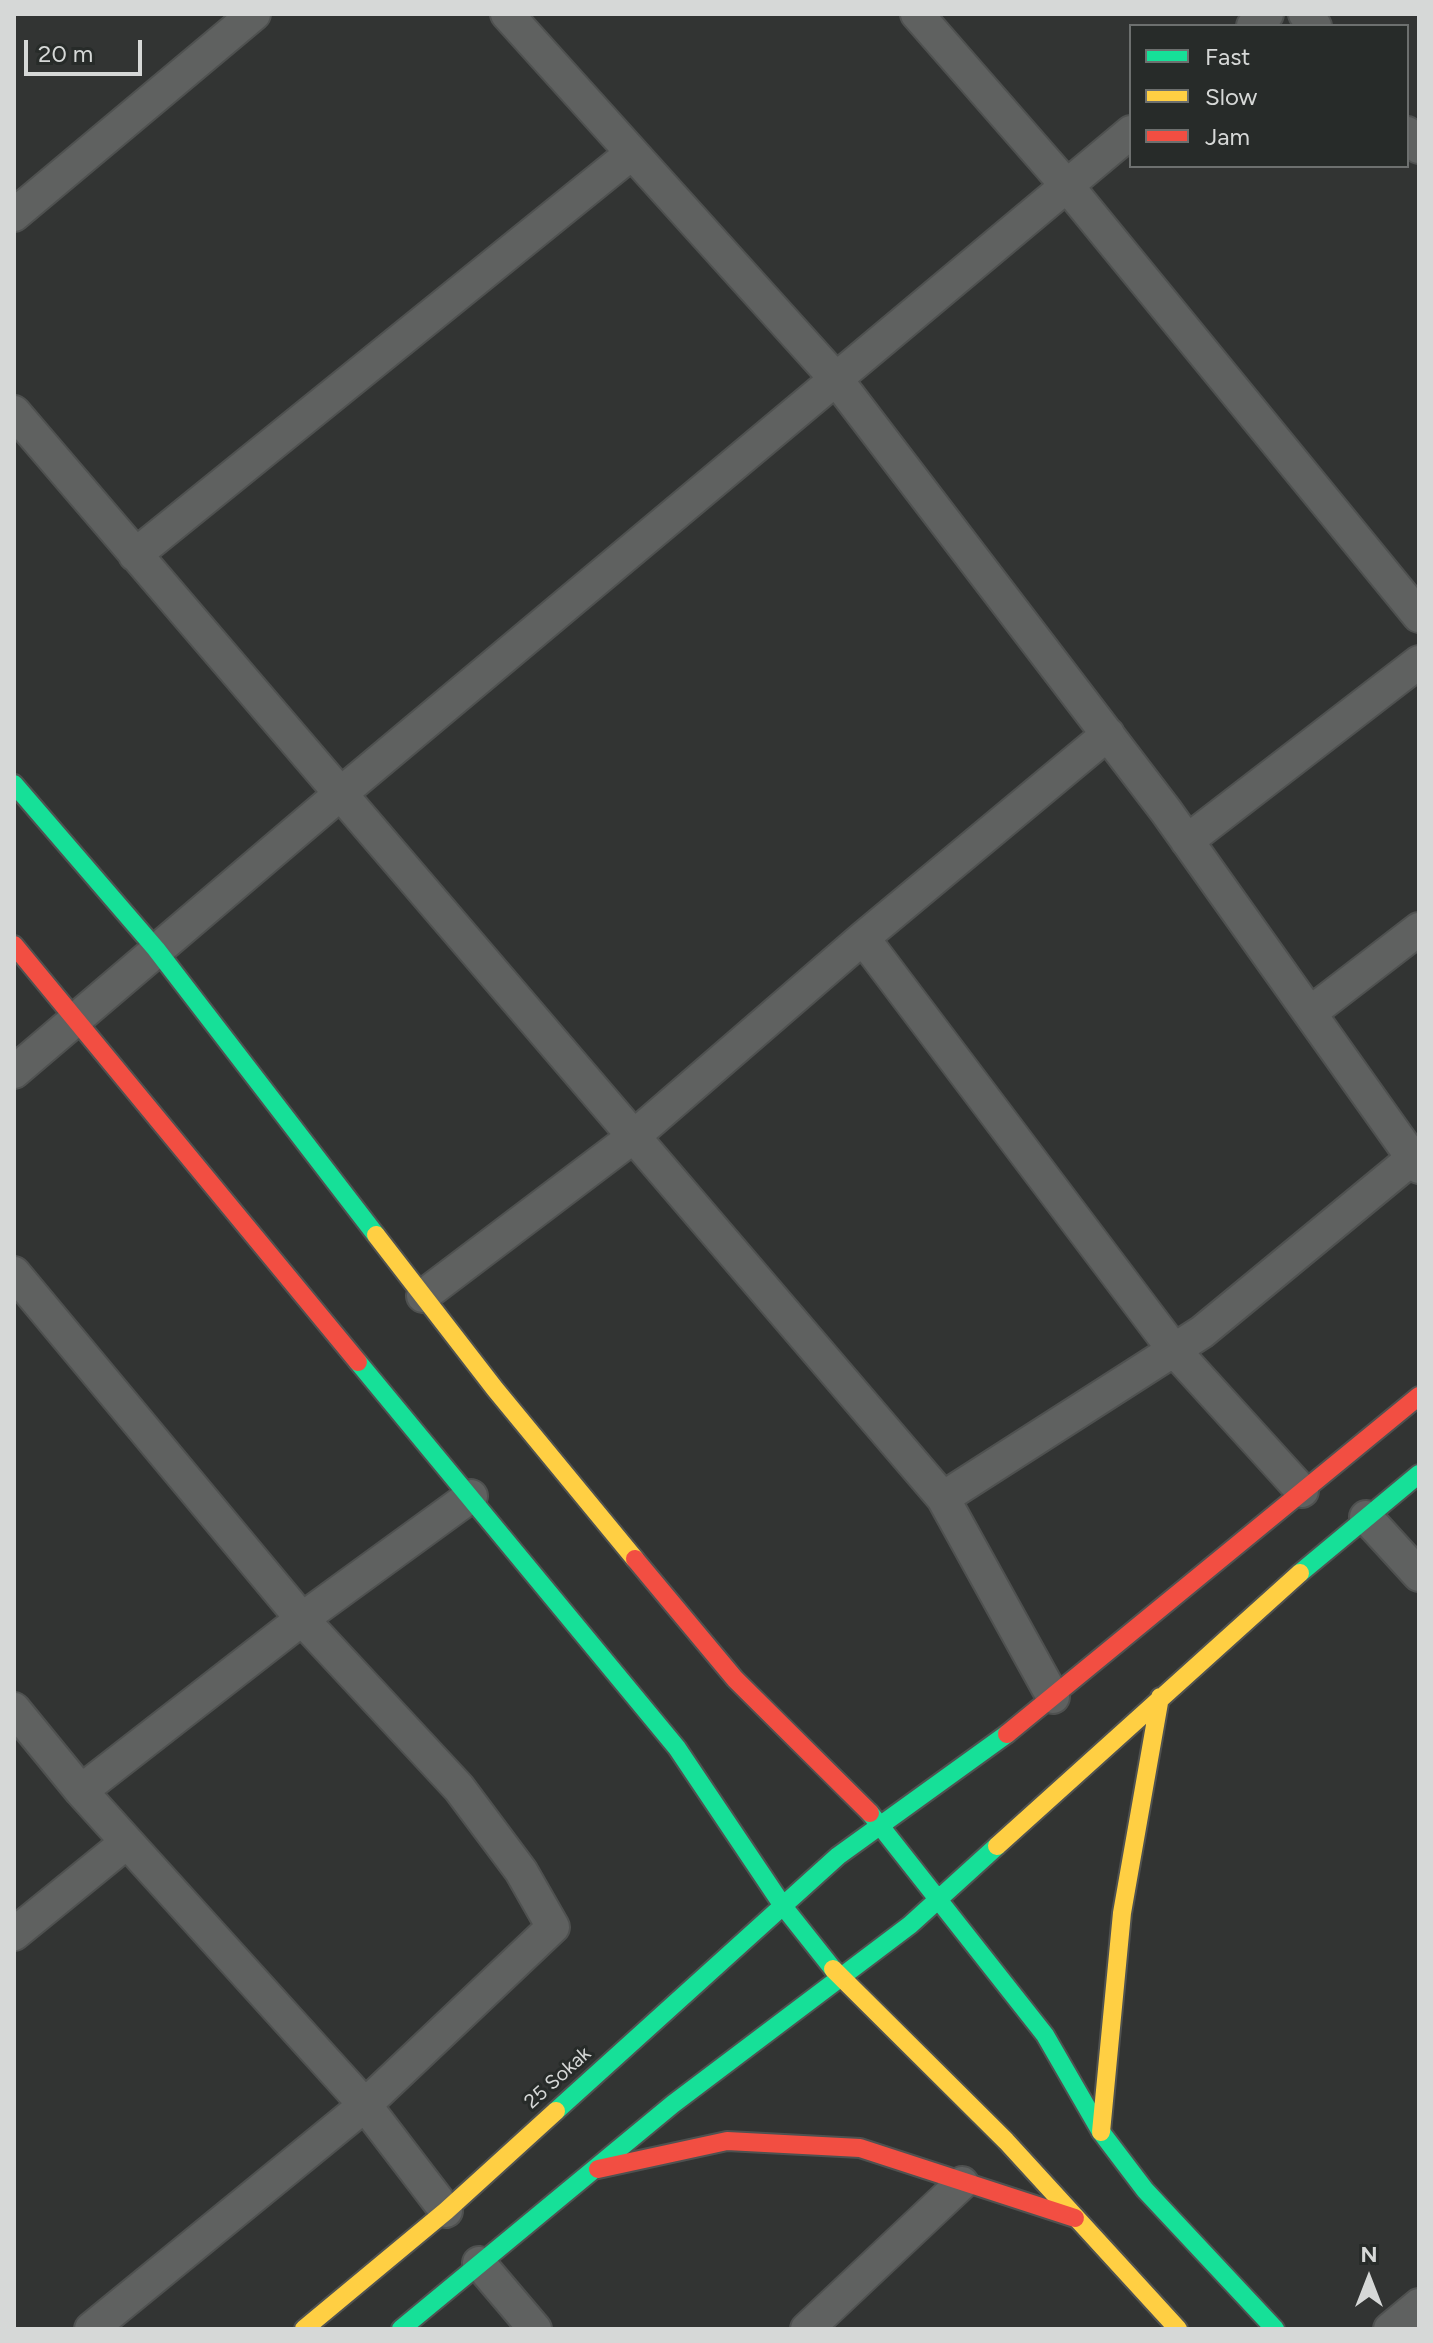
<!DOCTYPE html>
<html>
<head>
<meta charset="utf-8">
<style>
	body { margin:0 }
	#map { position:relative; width:1433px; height:2343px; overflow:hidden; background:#323433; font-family:Figtree,sans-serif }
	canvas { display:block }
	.frame { position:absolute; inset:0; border:16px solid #d6d8d7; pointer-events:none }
	.legend { position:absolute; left:1129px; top:24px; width:280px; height:144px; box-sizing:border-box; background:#272b29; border:2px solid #6d706f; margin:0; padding:10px 14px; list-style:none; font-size:24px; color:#d6d8d7 }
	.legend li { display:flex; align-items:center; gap:16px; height:40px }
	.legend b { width:40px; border:2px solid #6d706f }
	.north { position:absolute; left:1329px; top:2239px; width:80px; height:80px; -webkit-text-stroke:6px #272b29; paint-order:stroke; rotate:0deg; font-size:22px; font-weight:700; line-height:32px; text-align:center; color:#d6d8d7 }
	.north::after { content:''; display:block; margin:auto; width:28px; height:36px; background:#d6d8d7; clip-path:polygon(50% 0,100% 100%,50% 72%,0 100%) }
	.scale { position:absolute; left:24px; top:40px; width:118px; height:36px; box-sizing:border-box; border:4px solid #d6d8d7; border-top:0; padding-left:10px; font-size:24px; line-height:28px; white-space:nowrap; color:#d6d8d7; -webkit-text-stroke:6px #272b29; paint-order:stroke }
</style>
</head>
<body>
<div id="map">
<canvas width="1433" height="2343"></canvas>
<div class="frame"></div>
<ul class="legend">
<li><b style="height:10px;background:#16e098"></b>Fast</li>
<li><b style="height:10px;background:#ffcf43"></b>Slow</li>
<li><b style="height:10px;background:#f24e42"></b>Jam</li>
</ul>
<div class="north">N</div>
<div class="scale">20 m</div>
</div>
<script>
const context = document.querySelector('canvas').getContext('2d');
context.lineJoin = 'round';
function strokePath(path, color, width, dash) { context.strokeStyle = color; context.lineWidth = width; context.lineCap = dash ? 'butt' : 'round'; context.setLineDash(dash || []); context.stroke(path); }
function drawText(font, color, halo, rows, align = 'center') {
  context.font = font + ' Figtree,sans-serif'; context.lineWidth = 6; context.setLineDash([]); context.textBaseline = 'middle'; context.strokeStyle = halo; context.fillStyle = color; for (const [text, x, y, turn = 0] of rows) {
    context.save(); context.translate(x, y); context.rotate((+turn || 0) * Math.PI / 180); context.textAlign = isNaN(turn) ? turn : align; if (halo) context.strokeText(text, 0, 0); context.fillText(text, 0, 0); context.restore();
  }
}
const street = new Path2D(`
	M507,14l329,365 330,432 253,356
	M917,14l151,173 351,429
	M1305,14l10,12
	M1253,26l14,-12
	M1407,133l12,14
	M14,215l240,-201
	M14,412l929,1086 110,199
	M135,555l497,-402
	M1187,841l232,-179
	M863,938l311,412 128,141
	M1310,1013l109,-84
	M14,1072l325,-277 792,-663
	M14,1273l288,346 157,169 62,83 32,56 -188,178 -274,224
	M423,1296l210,-159 230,-199 245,-204
	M943,1498l259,-166 217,-179
	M1366,1517l53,58
	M14,1709l67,82 284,314 81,106
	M81,1791l221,-172 169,-123
	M14,1934l113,-92
	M479,2263l56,66
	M807,2329l155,-146
	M1390,2329l29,-24`);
const fast = new Path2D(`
	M14,784l142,165 220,286
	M358,1362l319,386 106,158 50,63
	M1300,1573l119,-99
	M870,1813l175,222 56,97 44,58 130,139
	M556,2111l282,-255 169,-122
	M401,2329l272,-225 237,-179 87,-79`);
const slow = new Path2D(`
	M376,1235l119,154 140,170
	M997,1846l303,-273
	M833,1969l173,172 172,188
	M1101,2132l21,-219 38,-216
	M304,2329l142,-118 110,-100`);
const jam = new Path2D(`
	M14,945l344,417
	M635,1559l100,120 135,134
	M1007,1734l412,-338
	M598,2169l129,-28 133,7 215,70`);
const streetNames = [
	["25 Sokak",558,2078,-42]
];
strokePath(street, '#4f5150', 36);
strokePath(fast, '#4f5150', 22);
strokePath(slow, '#4f5150', 22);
strokePath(jam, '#4f5150', 22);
strokePath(street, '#5f6160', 32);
strokePath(fast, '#16e098', 18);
strokePath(slow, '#ffcf43', 18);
strokePath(jam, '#f24e42', 18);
drawText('20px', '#d6d8d7', '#272b29', streetNames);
</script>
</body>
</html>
